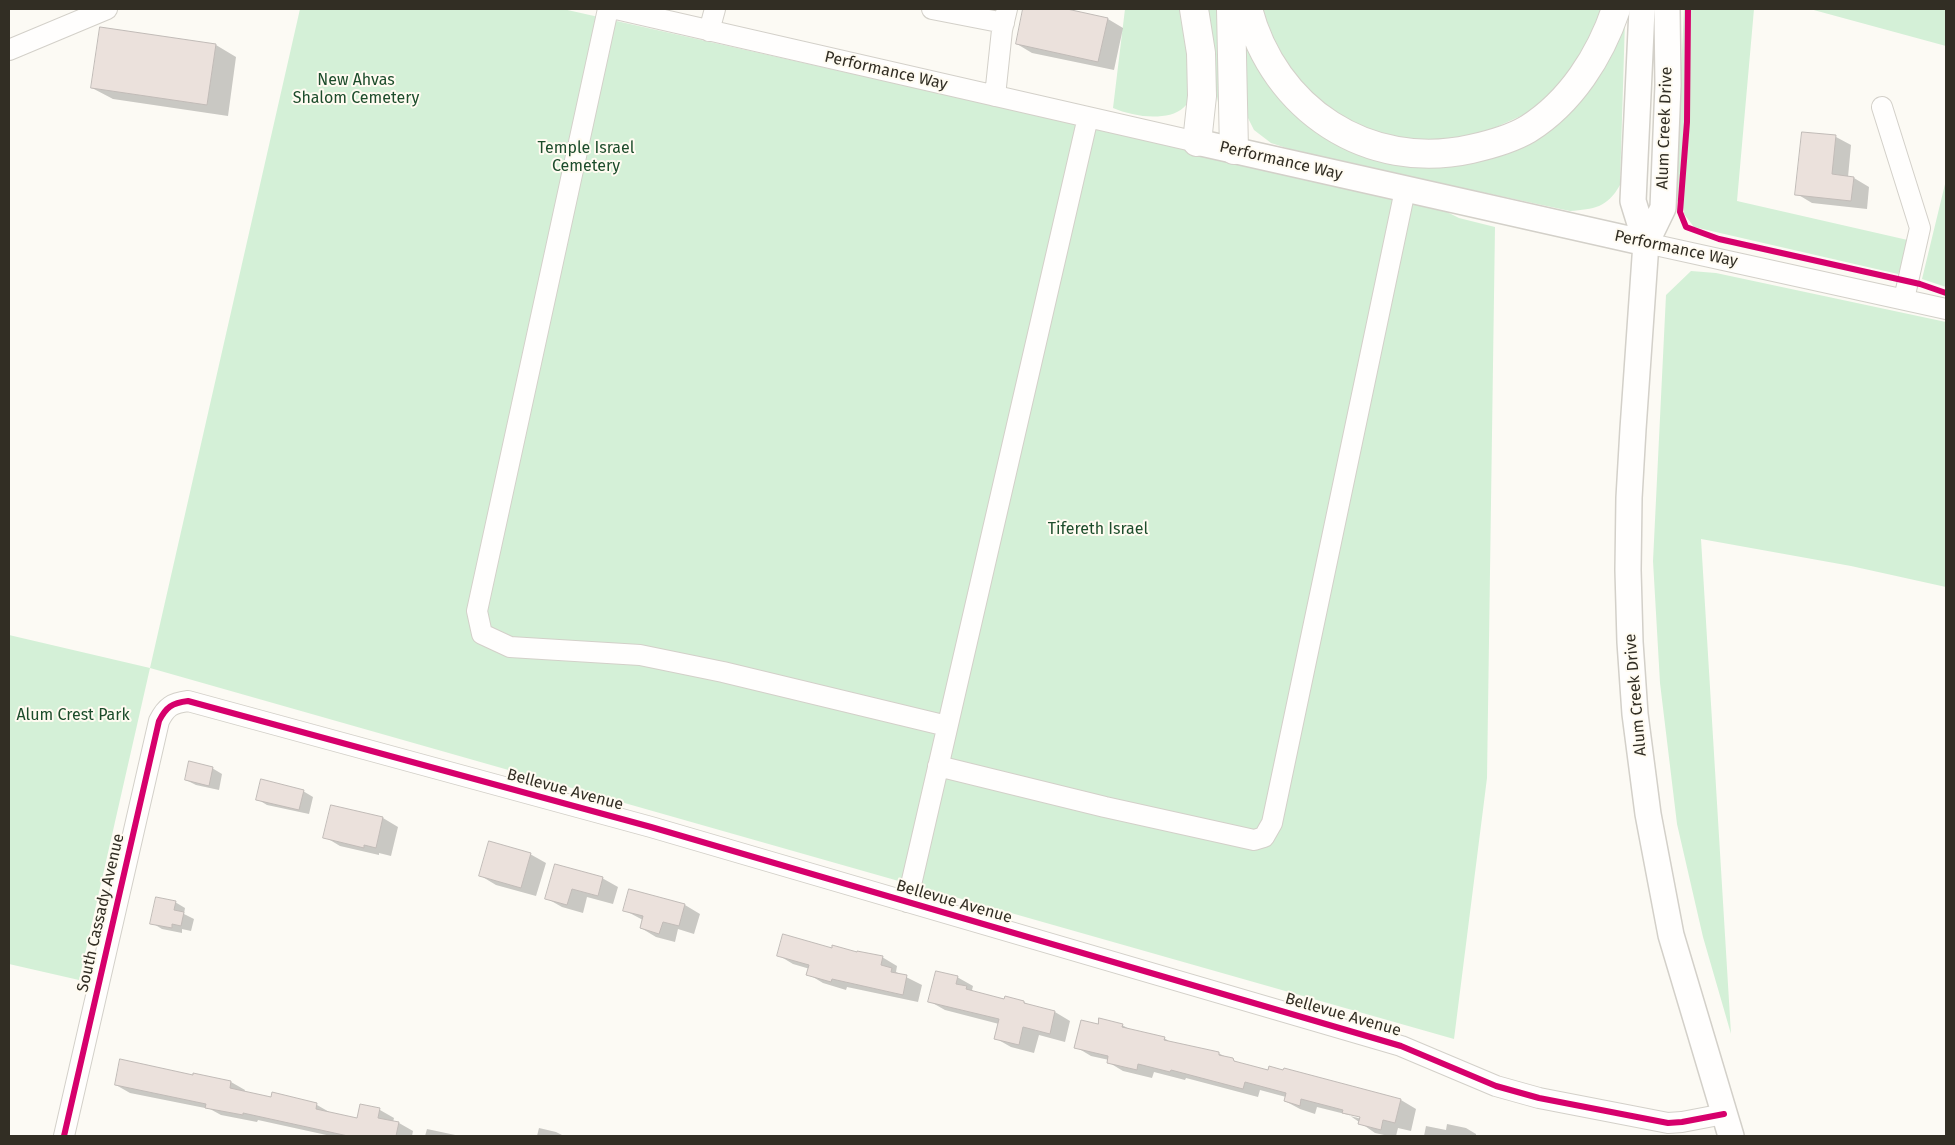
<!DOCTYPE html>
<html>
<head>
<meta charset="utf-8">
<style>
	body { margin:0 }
	#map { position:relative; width:1955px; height:1145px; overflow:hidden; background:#fcfaf4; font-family:"Fira Sans",sans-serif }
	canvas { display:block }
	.frame { position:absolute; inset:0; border:10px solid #322e24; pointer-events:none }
</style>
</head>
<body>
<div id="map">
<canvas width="1955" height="1145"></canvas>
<div class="frame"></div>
</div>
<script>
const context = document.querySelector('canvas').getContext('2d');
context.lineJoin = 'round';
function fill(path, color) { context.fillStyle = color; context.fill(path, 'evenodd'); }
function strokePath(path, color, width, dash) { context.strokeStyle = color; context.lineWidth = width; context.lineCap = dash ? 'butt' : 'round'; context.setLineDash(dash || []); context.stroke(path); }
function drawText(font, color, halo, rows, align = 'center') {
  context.font = font + ' "Fira Sans",sans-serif'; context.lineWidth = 4; context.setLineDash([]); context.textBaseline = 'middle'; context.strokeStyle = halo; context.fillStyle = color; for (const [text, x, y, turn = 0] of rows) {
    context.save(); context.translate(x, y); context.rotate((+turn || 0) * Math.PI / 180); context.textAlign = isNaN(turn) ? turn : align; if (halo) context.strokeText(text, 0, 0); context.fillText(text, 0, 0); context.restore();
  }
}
const green = new Path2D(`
	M300,9h263l866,194 30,15 36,9 -8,551 -33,261 -1304,-371 -71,312 -70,-16v-329l141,33z
	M1125,9h55c3,19 19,75 10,91 -7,11 -17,15 -28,16 -16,2 -35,-2 -49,-8z
	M1203,9h19l-2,106z
	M1259,9h347l-17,35 -27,38 -30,29 -58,26 -36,6 -47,-5 -46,-17 -33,-24 -32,-35z
	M1684,9h70l-17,192 175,40 -14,33 -204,-47 -10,-13 -2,-12 -7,-1z
	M1810,9h136v37z
	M1625,20l-5,165c-13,23 -26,24 -50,26l-262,-56 -37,-12 -17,-13 -7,-14 -5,-82 72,91 184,27z
	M1946,180v107l-24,-8z
	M1691,271l25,2 230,49v265l-95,-21 -150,-27 30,495 -28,-97 -26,-113 -17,-141 -7,-122 13,-266z`);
const shadow = new Path2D(`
	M1025,9h36l47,10 15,9 -9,42 -82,-17 -15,-9z
	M101,28l115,17 20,12 -8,59 -115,-17 -21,-11z
	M1836,137l15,8 -3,32 6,1 15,9 -2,22 -55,-6 -15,-9z
	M212,768l10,6 -3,16 -23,-5 -10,-5z
	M303,791l10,6 -4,17 -42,-9 -10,-6z
	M332,807l51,11 15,9 -7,29 -12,-3v2l-39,-9 -15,-9z
	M530,854l16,9 -10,33 -40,-11 -15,-9z
	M555,865l47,13 16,9 -5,17 -26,-7 -4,16 -21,-6 -16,-9z
	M175,902l10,6 -1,6 10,5 -3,12 -9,-2v4l-20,-4 -10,-6z
	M685,905l15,9 -6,20 -16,-5 -3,13 -19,-5 -15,-9 2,-8 -19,-10z
	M832,949l50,8 15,9 -1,6 26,13 -4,17 -71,-15 -1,3 -23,-7 -15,-9 2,-5 -17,-5 -15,-9z
	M957,977l16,9 -1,4 4,3 29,7 19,2 8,5 23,5 15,9 -5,21 -26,-7 -5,18 -23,-6 -16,-9 4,-14 -54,-14 -16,-9z
	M1099,1025h23l11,6 31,7 8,5 46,10 23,11 28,7h15l1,-2 116,31 15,9 -5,22 -13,-3 -2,8h-7l-14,-3 -26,-18 -32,-8 -2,7 -15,-5 -15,-8 1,-4 -26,-7 -2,7 -72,-19 -1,2 -31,-8 -2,6 -29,-7 -15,-9 1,-2 -18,-4 -15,-9zM1347,1113l19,4v3l-16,-4z
	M194,1077l37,5 14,8 -1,3 28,5 1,-4 44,11 14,8 27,6 22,-9 14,8 -1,4 6,1 14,8 -1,5h-81l-73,-16 -1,2 -36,-7 -11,-6 -80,-16 -14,-8z
	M1447,1124l19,4 10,6v2h-52l2,-10 20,4z
	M539,1128l17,4 8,4h-27z
	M427,1129l33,7h-35z`);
const building = new Path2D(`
	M1023,9h44l41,9 -10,44 -82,-18z
	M100,27l116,17 -9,61 -116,-17z
	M1802,132l34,3 -4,39 22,3 -3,24 -56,-6z
	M189,761l24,6 -4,19 -24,-6z
	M261,779l43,11 -5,20 -43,-10z
	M331,805l52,12 -7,31 -12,-3v3l-41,-10z
	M489,841l42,12 -10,35 -42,-12z
	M555,864l48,13 -5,19 -26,-7 -5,16 -22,-6z
	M629,889l56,15 -6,22 -16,-4 -4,12 -19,-6 3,-12 -20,-5z
	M156,897l20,4 -2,9 10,2 -3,14 -9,-2v4l-22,-4z
	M783,934l49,14v-3l25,7v-1l26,5 -2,9 11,3 -1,4 16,3 -4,20 -71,-16 -1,3 -25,-7 3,-10 -32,-9z
	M936,971l22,5 -2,8 11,2 -1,3 38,10 1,-3 19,5v2l31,8 -5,23 -27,-7 -4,18 -25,-6 5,-20 -71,-17z
	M1099,1018l24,6 -1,3 43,10 -1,3 55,12v3l14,3 1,3 34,9 1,-4 14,4 1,-2 117,31 -6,24 -12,-3 -2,10 -23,-6 2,-7 -18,-4 1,-3 -42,-11 -1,7 -16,-5 2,-8 -41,-11 -2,7 -72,-19 -1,2 -32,-8 -1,6 -30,-7 1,-7 -34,-8 7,-28 17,4z
	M120,1059l73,16v-2l38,8 -1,7 41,9 1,-5 45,11 -1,6 41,9 3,-14 20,4 -2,10 21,4 -3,14h-48l-105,-23v2l-38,-7 1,-4 -91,-19z`);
const minor = new Path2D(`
	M608,9l-131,602 5,23 28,13 130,8 83,17 224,54
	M616,9l581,133
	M932,9l72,14
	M709,31l6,-22
	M9,50l98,-41
	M995,96l7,-66 5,-21
	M1882,107l38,121 -16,71
	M1646,243l300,66
	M938,766l167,41 149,33 10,-3 8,-14 133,-633
	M907,902l181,-785
	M64,1136l95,-415c7,-14 13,-18 29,-20l463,126 750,219 95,40 43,12 129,25 14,-1 42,-8`);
const major = new Path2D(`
	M1642,9l-9,192 13,42
	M1667,9l1,76 -5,123 -17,35 -13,186 -4,69 -1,72 2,72 5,72 13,100 23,121 60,201
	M1197,142l449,101`);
const highway = new Path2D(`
	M1194,9l7,44 1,43 -5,46
	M1231,9l3,141
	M1248,9c26,100 120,163 223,140 18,-4 40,-10 57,-20 43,-27 72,-73 88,-120`);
const cycleway = new Path2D(`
	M1688,9l-1,113 -7,90 6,15 33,12 201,45 26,9
	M64,1136l95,-415c7,-14 13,-18 29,-20l463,126 750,219 95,40 43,12 129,25 14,-1 42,-8`);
const streetNames = [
	["Performance Way",886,71,13],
	["Alum Creek Drive",1665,128,-88],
	["Performance Way",1281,161,13],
	["Performance Way",1676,249,12],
	["Alum Creek Drive",1636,695,-95],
	["Bellevue Avenue",565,790,15],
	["Bellevue Avenue",954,902,16],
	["South Cassady Avenue",101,913,-77],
	["Bellevue Avenue",1343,1015,16]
];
const parkNames = [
	["New Ahvas",356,81],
	["Shalom Cemetery",356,99],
	["Temple Israel",586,149],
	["Cemetery",586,167],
	["Tifereth Israel",1098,530],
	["Alum Crest Park",73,716]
];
fill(green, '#d4f0d7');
fill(shadow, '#0003');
fill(building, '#ebe1dc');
strokePath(building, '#c1bbb7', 1);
strokePath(minor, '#d3d0c9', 22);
strokePath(major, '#d3d0c9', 28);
strokePath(highway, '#d3d0c9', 30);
strokePath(minor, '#fffefd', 20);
strokePath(major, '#fffefd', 25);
strokePath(highway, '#fffefd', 28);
strokePath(cycleway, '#d6006c', 6);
drawText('16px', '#322e24', '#fffbf1', streetNames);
drawText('16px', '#1c4c2b', '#fffbf1', parkNames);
</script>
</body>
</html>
